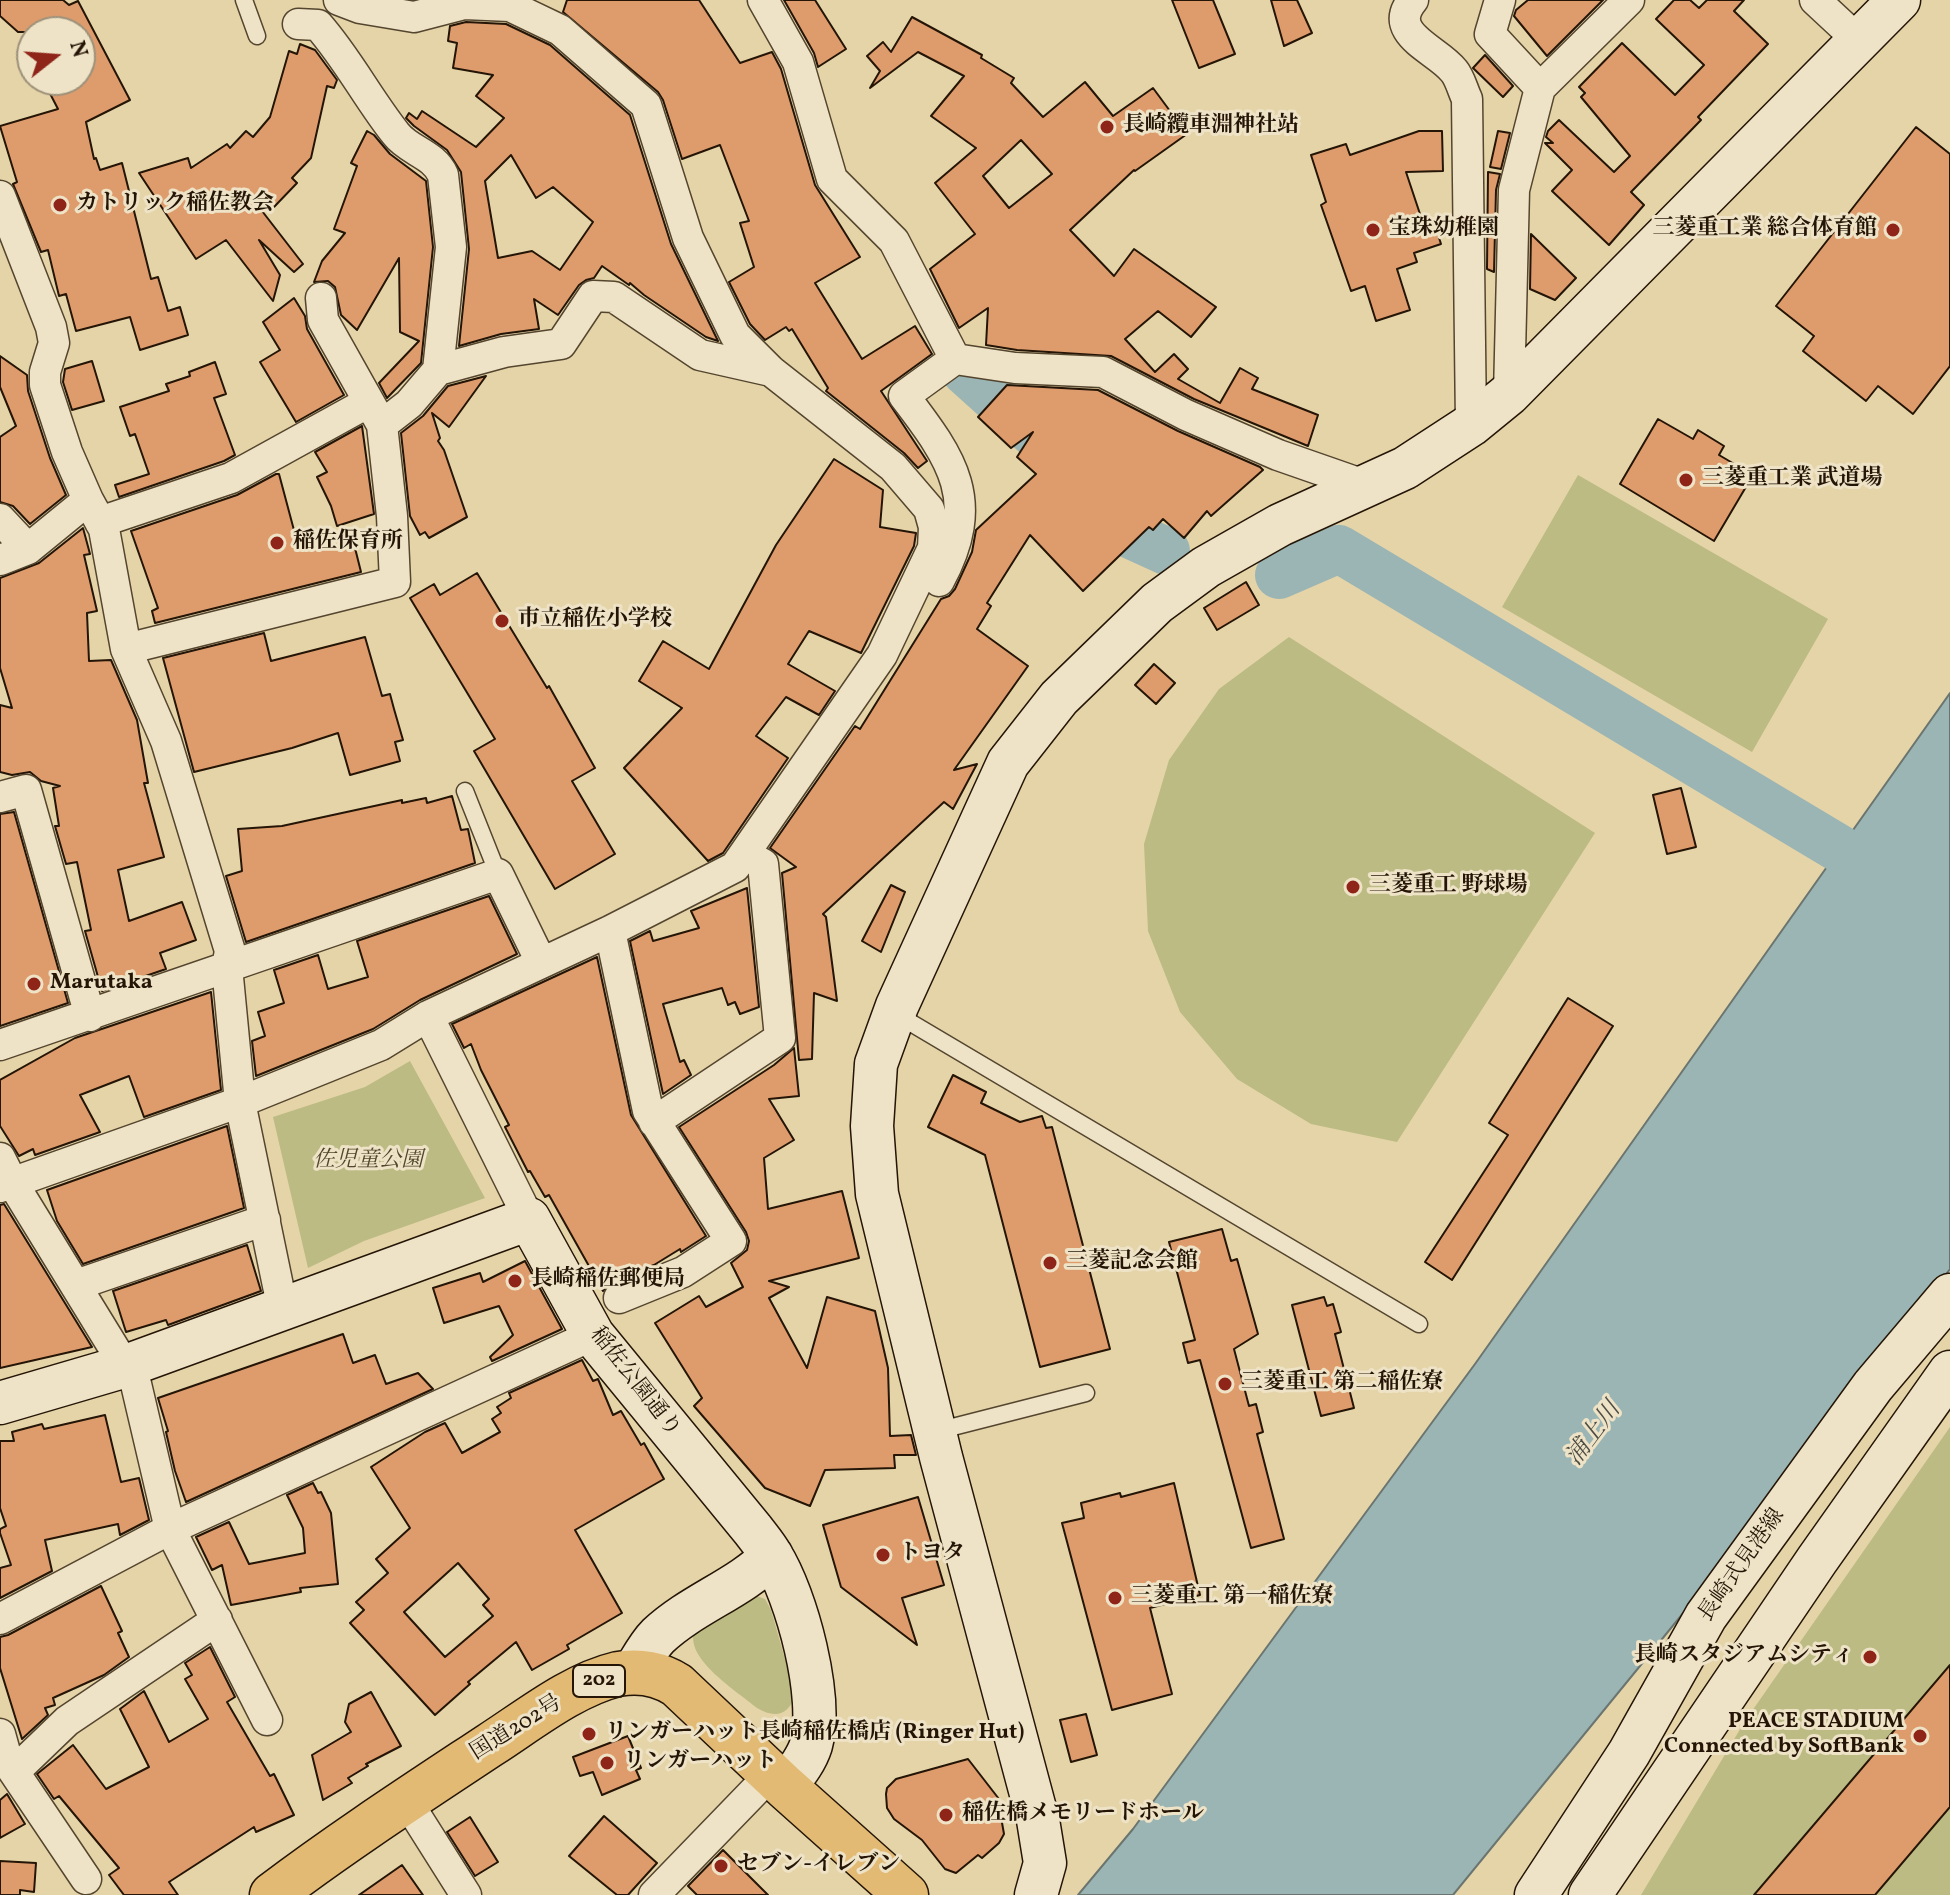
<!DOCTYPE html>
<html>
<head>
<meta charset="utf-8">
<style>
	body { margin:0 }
	#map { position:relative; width:1950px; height:1895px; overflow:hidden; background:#e5d4a8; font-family:Vollkorn,serif }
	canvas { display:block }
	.north { position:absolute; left:16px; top:16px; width:80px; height:80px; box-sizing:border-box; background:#eee3c6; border:2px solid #9d917a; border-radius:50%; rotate:73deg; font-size:22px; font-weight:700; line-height:32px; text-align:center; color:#241507 }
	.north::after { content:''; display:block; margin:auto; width:28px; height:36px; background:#8f2418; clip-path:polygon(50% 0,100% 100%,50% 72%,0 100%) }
</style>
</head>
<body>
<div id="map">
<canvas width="1950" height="1895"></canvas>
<div class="north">N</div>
</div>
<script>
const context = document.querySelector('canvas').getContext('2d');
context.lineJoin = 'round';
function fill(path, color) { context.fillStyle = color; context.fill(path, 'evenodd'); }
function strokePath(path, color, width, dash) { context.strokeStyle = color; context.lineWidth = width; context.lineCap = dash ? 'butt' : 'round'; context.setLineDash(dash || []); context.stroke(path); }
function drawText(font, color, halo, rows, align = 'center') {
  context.font = font + ' Vollkorn,"Noto Serif JP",serif'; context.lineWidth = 6; context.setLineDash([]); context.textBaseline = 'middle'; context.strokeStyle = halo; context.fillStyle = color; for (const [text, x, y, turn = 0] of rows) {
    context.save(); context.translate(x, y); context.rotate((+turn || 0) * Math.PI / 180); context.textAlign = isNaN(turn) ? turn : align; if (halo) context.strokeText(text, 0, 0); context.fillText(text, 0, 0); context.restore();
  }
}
const green = new Path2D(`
	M1578,475l250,144 -76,133 -250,-145z
	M1289,637l306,196 -198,309 -86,-18 -74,-45 -57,-67 -32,-81 -4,-87 25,-84 50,-71z
	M410,1061l75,137 -121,43 -56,27 -35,-151 92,-30z
	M1950,1427v468h-309l104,-174z
	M757,1596l8,3 6,11 24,84c-5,21 -20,25 -38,14 -20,-17 -71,-48 -63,-76l57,-35z`);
const water = new Path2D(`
	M1950,693v576l-221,288 -276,338h-375l55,-66 342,-465z`);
const river = new Path2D(`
	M965,371l80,72
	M1092,494l30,37 44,20
	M1279,575l60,-26 501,300`);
const building = new Path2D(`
	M0,0h63l6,5 9,-4 52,99 -44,22 8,37 2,-1 4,12 22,-7 29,116 7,-2 10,34 12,-4 8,28 -48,15 -10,-33 -54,14 -10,-37 -7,2 -11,-46 -7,2 -28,-68 4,-2 -17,-56 58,-17 -15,-29h37v-48h-62l-18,-16z
	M567,0h132l41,63 32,-11 9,17 34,116 45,72 -45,26 47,76 53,-33 17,28 -51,37 46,70 -9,7 -14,-15 -78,-62 2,-3 -36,-59 -3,2 -3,-4 -21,13 -15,-16 -21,-42 25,-15 -14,-44 9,-2 -29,-76 -38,14 -19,-59 -5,-8 -95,-80z
	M784,0h31l31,49 -28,18 -4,-14z
	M1172,0h41l22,54 -36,14z
	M1271,0h26l15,33 -28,13z
	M1528,0h75l-56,56 -33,-40 2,-6z
	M1674,0h16l9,8 8,-8h37l-10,11 34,33 -70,73 3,3 -70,72 13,13 -35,40 -57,-54 20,-21 -27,-27h8l-7,-6 2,-6 11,-11 55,52 16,-16 -49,-59 4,-4 -6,-6 43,-44 53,52 29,-30 -48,-46z
	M912,17l70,38 -1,3 33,20 -3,5 32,34 42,-35 28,34 40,-28 34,46 -52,37 -1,-1 -64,60 44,46 20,-27 82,58 -25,30 -33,-26 -33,28 30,33 19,-18 14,15 -10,10 42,24 20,-35 18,10 -6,11 66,26 -10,31 -114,-47 -83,-43 -94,-6 -31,-5 2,-37 -29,20 -29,-59 45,-35 -40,-51 41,-35 -45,-32 33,-40 -46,-24 -48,36 10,-17 -13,-15 16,-14 8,10zM1021,140l31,34 -43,34 -26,-32z
	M466,22l40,2 44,21 80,70 41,129 47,97 -12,-4 -62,-42 -14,-12 -1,2 -27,-19 -8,12 -8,2 -7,5 -21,30 -24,-16 5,30 -38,5 -42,12 10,-97 -8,-77 -14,-22 -33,-24 -8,-8 3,-5 8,6 5,-8 54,36 28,-29 -28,-22 17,-21 -40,-7 4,-25 -9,-2 2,-15zM511,155l25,43 17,-11 40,35 -33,48 -28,-19 -34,7 -13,-77z
	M300,44l15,6 22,30 -3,8 -7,-2 -16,72 -19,20 5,5 -23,24 -22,-9 51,66 -9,8 -35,-32 21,35 -7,26 -47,-61 -30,19 -57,-86 49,-15 3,10 36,-24 3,4 16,-17 7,6 17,-20 19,-66 8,3z
	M1485,55l28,31 -10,11 -30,-29z
	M1916,127l34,27v212l-37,48 -35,-28 -12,15 -63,-50 11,-15 -38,-30z
	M367,131l7,4 16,19 36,27 7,66 -12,116 -34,35 -8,-15 40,-42 -19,-9 -1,-74 -42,72 -16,-15 -6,-28 -7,-6 -14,1 8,-21 23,-28 -11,-4 23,-63 -6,-3z
	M1419,131h23l1,40 -37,1 17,51 10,-4 8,25 -27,9 3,9 -20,7 13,41 -34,11 -11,-35 -14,5 -30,-86 5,-3 -15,-47 35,-11 4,11z
	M1498,131l12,2 -9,36 -11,-2z
	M1488,172l12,2 -4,16 -2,82 -7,-3z
	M1531,234l45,44 -21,22 -25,-11z
	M294,298l11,18 2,13 37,66 -48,27 -36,-60 20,-12 -17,-28z
	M0,356l27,19 1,16 22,67 16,37 -36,29 -17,-18 -13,-4v-65l16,-11 -16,-39z
	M92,361l12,40 -32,9 -9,-28 2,-13z
	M215,362l11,32 -12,4 21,57 -11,6 -105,36 -4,-12 34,-11 -14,-40 -5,2 -10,-29 49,-16 -3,-7 24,-8 -1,-4z
	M486,376l-37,51 -17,-14 8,25 -2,3 6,9 23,67 -38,21 -4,-6 -5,3 -10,-19 -9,-83 22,-17 25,-30z
	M1007,385l91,5 80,41 82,36 3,3 -52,46 -4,-5 -23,27 -21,-19 -10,11 -4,-3 -66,64 -53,-56 -43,68 4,3 -14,23 51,37 -74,104 23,-6 -24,45 -9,-7 -121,112 3,3 11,84 -23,-8 -2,66 -13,1 -17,-187 14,-6 -26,-19 85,-122 5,3 81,-130 8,-3 6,-7 17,-37 4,-22 60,-56 -19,-17 16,-25 -22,16 -33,-31z
	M1658,419l35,20 5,-9 26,16 -5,9 34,20 -39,66 -94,-57z
	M362,426l12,88 -37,12 -6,-20 -14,-29 10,-5 -12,-20z
	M834,459l49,31 -3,37 36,6 -2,13 -53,107 -52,-22 -21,33 47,27 -16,24 -33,-18 -30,39 32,22 -65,95 -15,8 -84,-93 58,-60 -43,-27 24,-40 46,28 67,-124z
	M276,474h3l20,75 53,-13 9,36 -206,51 -3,-12 6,-3 -27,-77 106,-36z
	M83,528l7,26 -6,1 13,56 -10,2 2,48 22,-1 26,60 11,63h-4l20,74 -46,13 11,51 53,-19 14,38 -36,13 6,16 -64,22 -17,-60 6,-1 -14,-68 -11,2 -11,-38h4l-6,-38 7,-2 -19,-5 -11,-9 -18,3 -12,-3v-67l12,3 -12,-40v-90l39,-15z
	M477,573l70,115 2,-2 46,82 -23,13 43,73 -60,35 -81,-138 21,-12 -85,-141 24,-14 6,11z
	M1246,582l13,23 -42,25 -13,-22z
	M264,633l7,28 94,-24 17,59 8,-2 4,15 9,31 -8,2 5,19 -50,14 -12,-42 -46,15 -98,24 -31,-114z
	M1154,664l21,19 -19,21 -21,-19z
	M1681,788l15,59 -29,7 -14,-59z
	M452,796l9,34 7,-1 7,34 -229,79 -20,-66 16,-5 -4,-42 44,-3 120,-26v3l24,-5 1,5z
	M14,812l54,191 -68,23v-212z
	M891,885l14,7 -24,60 -19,-11z
	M747,888l12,119 -19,7 -5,-12 -7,3 -6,-17 -59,16 17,58 4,-2 7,15 -28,19 -33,-153 20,-10 3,10 46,-13 -8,-17z
	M489,896l28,58 -97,46 -47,29 -117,47 -4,-35 13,-5 -7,-24 26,-9 -10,-33 44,-15 10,34 40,-12 -11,-36z
	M597,957l34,158 75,121 -25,16 -1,-3 -26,16 -42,16 -9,10 -54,-96 -4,2 -15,-26 -2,1 -23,-45 4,-2 -28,-55 -10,-26 -7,4 -12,-24z
	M211,992l10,98 -77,27 -15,-41 -49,19 20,37 -65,23 -2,-6 -14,7 -19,-30v-46l75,-42z
	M1568,998l45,28 -161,254 -27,-18 83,-127 -19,-12z
	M794,1048l5,48 -30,3 25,41 -30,18 4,51 74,-18 17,67 -90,23 20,6 -20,11 38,70 20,-71 48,14 13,57 2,68 21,-1 5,20h-22l1,13 -70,2 -15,36 -45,-18 -71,-82 8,-8 -47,-75 44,-27 7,11 37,-20 -12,-24 16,-13 2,-9 -3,-9 -67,-105 95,-62z
	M953,1075l33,17 -5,11 39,19 22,-6 4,12 6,-1 58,222 -70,18 -55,-212 -57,-28z
	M227,1126l17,82 -161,56 -26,-43 -10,-31z
	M4,1204l88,143 -92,21v-163z
	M1222,1229l9,32 6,-2 21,75 -24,15 15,57 7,-2 7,28 -6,2 27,105 -33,9 -51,-188 -12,3 -5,-20 12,-3 -26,-98z
	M247,1245l14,46 -93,34 -2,-5 -40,12 -13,-41z
	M525,1261l37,68 -70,32 -2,-4 23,-22 -14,-29 -55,17 -11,-35 47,-15 3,9z
	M1324,1297l3,9 6,-2 8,28 -6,2 19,74 -33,8 -29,-111z
	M343,1334l10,29 22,-8 11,29 32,-11 15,16 -247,113 -11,-31 -9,-39 2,-1 -10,-33z
	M582,1360l11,21 5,-2 15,36 8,-4 20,34 3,-2 20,36 -89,51 47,83 -55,32 2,4 -37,21 -16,-28 -48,40 2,2 -35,31 -85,-92 14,-13 -8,-8 32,-29 -12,-14 34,-31 -39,-61 54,-35 20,-9 17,30 38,-21 -8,-13 9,-6 -4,-6 14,-9 -2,-5zM458,1563l31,36 -6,6 10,11 -48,41 -41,-45z
	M105,1415l16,67 18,-4 10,42 -29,15 -2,-11 -73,16 7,31 -52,27v-30l11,-3 -11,-32v-4l6,-3 -6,-18v-67h14l-2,-9 30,-8 2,5z
	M313,1483l5,10 3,-1 10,21 7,71 -38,4 1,4 -70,13 -9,-40 -10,5 -16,-33 33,-15 20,42 56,-11 -2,-25 -16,-33z
	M1174,1483l26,112 -50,13 22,86 -60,16 -50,-187 22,-5 -3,-15 39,-10 1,4z
	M918,1497l26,88 -42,13 15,47 -76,-58 -18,-62z
	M101,1586l21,45 -4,2 11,24 -25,18 -51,23 2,7 -10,3 3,7 -26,24 -22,-71v-31l8,-2z
	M210,1647l25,50 -8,5 43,74 4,-2 20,41 -38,17 -2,-5 -85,55 9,13h-54l-15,-20 10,-7 -60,-72 -5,3 -17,-25 36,-29 33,44 43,-22 -29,-58 24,-18 25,51 39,-23 -23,-40 7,-4 -7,-12z
	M1950,1665v142l-75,88h-121z
	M371,1692l30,54 -35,18 2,2 -20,12 4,5 -29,17 -11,-45 39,-23 -6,-10 4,-18z
	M1086,1714l11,41 -26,7 -11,-42z
	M628,1736l13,32 -5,2 4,9 -38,16 -9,-23 -13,4 -7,-19z
	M968,1759l31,40 -6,5 8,13 3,17 -5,9 -17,15 -4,-3 -22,18 -11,-4 -23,-29 -28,-21 -7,-11 -1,-14 1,-6 9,-9z
	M7,1794l18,30 -25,14v-38z
	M604,1816l53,47 -29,32h-11l-48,-39z
	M470,1817l28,45 -23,14 -28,-44z
	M723,1850l45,45h-71l-9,-9z
	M0,1861l36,2 -2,29 -14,-2v5h-20z
	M402,1865l21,30h-64z`);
const lane = new Path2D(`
	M244,0l13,36
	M465,791l33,83
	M896,1014l523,310
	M937,1431l149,-38`);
const street = new Path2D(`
	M763,0l35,62 34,117 62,62 61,118 60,9 88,4 83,43 92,40 89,31
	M1413,0c-28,34 24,49 41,71 6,7 9,20 13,28l4,326
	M1500,0l-10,34 50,54
	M1815,0l43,40
	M298,24l20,1c30,34 50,74 78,109 13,17 38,20 47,41l8,72 -13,123
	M0,196l51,131 3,16 -9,29v13l22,67 21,48 16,29 22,120 40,92 64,210 -3,16 13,135 43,208
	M1509,394l5,-204 26,-102 89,-88
	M382,425l27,-21 29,-34 66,-18 57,-8 32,-48 21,1 86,58 71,16
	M0,519l28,30
	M100,522l131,-44 136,-75
	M0,560l28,-11 60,-49
	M939,581c43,-80 14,-121 -35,-185l51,-37
	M126,649l269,-67 -3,-66 -10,-91 -59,-105 -2,-22
	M0,797l26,-7 64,226
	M610,931l38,180 83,130 -48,31 -64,26
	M428,1016l101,203
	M0,1045l498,-171 43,88
	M654,1122l126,-84 -17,-174 -18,-10
	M0,1158l12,24 124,202 34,145 97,191
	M0,1187l240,-85 141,-57 47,-29 182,-85 125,-64 147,-212 51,-107 1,-21 -5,-18 -36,-42 -122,-96 -36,-36 -47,-97 -42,-133 -86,-75 -50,-24 -46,-2 -50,13 -54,-9 -21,-8
	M76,1285l189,-65
	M0,1619l170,-90 423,-194
	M0,1734l8,29 78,116
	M14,1772l53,-51 150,-101
	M406,1800l60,95
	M654,1895l118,-122`);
const secondary = new Path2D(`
	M0,1403l126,-37 403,-147 64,116 160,195c6,8 13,16 18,25 26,41 53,143 40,190 -5,16 -16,29 -26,42
	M633,1673c8,-13 15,-27 25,-37 34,-32 81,-47 114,-80
	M1036,1895l9,-32 -7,-43 -97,-363 -64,-263 -5,-68 4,-62 21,-58 111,-243 51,-65 98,-95 49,-36 74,-42 125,-57 66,-43 38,-31 390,-394
	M1536,1895l93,-142 77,-137 167,-230 77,-91
	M1590,1895l227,-335 133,-188`);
const highway = new Path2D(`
	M272,1895c70,-53 144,-101 218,-150 39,-25 82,-60 128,-71 21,-4 42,0 59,11l108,102 121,108`);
const markers = [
	[1107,127,8,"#8f2418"],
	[60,205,8,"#8f2418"],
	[1373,230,8,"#8f2418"],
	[1893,230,8,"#8f2418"],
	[1686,480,8,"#8f2418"],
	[277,543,8,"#8f2418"],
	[502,621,8,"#8f2418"],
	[1353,887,8,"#8f2418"],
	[34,984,8,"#8f2418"],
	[1050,1263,8,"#8f2418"],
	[515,1281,8,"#8f2418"],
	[1225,1384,8,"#8f2418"],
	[883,1555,8,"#8f2418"],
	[1115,1598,8,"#8f2418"],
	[1870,1657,8,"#8f2418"],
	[589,1734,8,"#8f2418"],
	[1920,1736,8,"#8f2418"],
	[607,1763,8,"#8f2418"],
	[946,1815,8,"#8f2418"],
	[721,1866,8,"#8f2418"]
];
const shields = [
	[599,1681,52]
];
const shieldNames = [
	["202",599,1681]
];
const poiNames = [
	["長崎纜車淵神社站",1123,127],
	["カトリック稲佐教会",76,205],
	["宝珠幼稚園",1389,230],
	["三菱重工業 総合体育館",1877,230,"right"],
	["三菱重工業 武道場",1702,480],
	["稲佐保育所",293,543],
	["市立稲佐小学校",518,621],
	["三菱重工 野球場",1369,887],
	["Marutaka",50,984],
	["三菱記念会館",1066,1263],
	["長崎稲佐郵便局",531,1281],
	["三菱重工 第二稲佐寮",1241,1384],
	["トヨタ",899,1555],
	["三菱重工 第一稲佐寮",1131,1598],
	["長崎スタジアムシティ",1854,1657,"right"],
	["PEACE STADIUM",1904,1723,"right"],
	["Connected by SoftBank",1904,1748,"right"],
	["リンガーハット長崎稲佐橋店 (Ringer Hut)",605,1734],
	["リンガーハット",623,1763],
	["稲佐橋メモリードホール",962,1815],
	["セブン-イレブン",737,1866]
];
const parkNames = [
	["佐児童公園",368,1162]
];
const streetNames = [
	["稲佐公園通り",634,1383,52],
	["長崎式見港線",1743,1566,-55],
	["国道202号",517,1729,-32]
];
const waterNames = [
	["浦上川",1595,1435,-53]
];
fill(green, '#bbbb83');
fill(water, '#9bb5b4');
strokePath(water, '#6b756f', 2);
strokePath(river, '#9bb5b4', 48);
fill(building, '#de9c6d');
strokePath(building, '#241507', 2);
strokePath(lane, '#54452f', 19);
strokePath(street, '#54452f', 33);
strokePath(secondary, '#241507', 45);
strokePath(highway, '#241507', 47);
strokePath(lane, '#eee3c6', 16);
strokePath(street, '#eee3c6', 30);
strokePath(secondary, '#eee3c6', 42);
strokePath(highway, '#e2ba74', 44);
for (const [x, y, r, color] of markers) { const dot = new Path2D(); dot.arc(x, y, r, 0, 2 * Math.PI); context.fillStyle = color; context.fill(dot); strokePath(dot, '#eee3c6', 3); }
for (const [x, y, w] of shields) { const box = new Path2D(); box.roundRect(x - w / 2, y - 16, w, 32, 6); context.fillStyle = '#eee3c6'; context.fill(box); strokePath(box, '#241507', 2); }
drawText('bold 20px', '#241507', null, shieldNames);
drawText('bold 22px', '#241507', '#eee3c6', poiNames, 'left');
drawText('italic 22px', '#51472c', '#eee3c6', parkNames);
drawText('22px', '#241507', '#eee3c6', streetNames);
drawText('italic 24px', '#4e4d44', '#eee3c6', waterNames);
</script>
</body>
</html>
